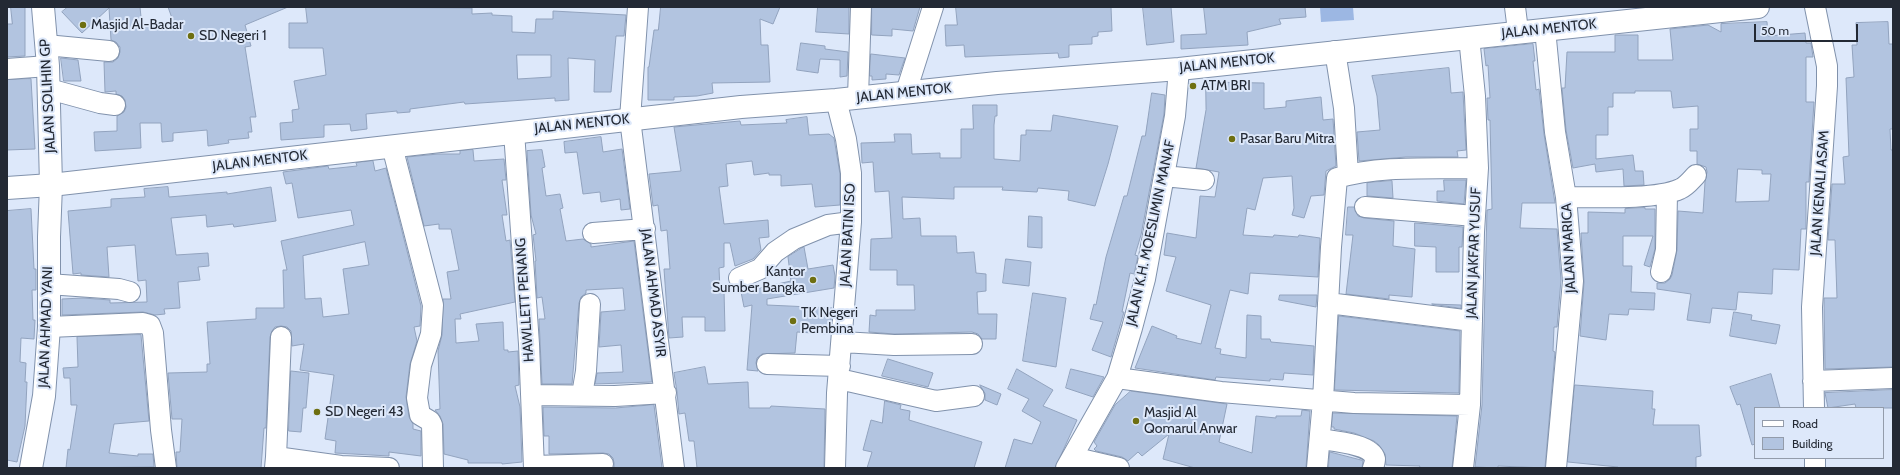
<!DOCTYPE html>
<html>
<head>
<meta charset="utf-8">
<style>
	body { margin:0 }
	#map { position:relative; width:1900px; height:475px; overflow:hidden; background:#dde8fa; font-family:Cabin,sans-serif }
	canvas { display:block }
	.frame { position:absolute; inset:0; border:8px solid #232934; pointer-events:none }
	.legend { position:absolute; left:1754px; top:407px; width:130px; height:52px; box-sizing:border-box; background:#dde8fa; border:1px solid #939cab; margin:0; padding:5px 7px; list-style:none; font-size:12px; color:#232934 }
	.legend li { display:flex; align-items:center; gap:8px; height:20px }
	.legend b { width:20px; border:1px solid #939cab }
	.scale { position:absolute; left:1754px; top:24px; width:104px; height:18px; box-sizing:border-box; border:2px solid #232934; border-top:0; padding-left:5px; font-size:12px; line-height:14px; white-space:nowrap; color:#232934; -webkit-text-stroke:3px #dde8fa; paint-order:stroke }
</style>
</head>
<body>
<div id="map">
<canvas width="1900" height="475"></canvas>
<div class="frame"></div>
<ul class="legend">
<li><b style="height:5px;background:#fff"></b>Road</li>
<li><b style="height:11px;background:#b2c4e0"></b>Building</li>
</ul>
<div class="scale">50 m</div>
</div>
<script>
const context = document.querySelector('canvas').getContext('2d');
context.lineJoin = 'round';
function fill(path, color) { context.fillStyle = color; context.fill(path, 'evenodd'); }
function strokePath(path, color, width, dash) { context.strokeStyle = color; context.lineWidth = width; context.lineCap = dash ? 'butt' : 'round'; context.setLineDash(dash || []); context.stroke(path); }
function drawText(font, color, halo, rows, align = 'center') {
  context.font = font + ' Cabin,sans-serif'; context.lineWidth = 4; context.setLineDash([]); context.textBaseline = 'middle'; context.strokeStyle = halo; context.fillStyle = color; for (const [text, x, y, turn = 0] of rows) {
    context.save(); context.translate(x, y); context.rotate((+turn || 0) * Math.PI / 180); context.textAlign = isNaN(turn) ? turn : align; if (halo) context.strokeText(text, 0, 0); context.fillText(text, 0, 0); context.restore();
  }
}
const green = new Path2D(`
	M1320,7h33l1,13 -33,2z`);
const building = new Path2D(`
	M11,7h14v49l-18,1v-33h5z
	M68,7h72l2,20 27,-1 -1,-3 5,-2 -5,-14h120l-43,18 6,21 -6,1 11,70h-6l2,15h-4l1,6 -21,2 1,3 -21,3 -1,-16 -34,3v8l-11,1 -1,-19h-21l1,25 -46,3 -1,-19 23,-1v-15l7,-4 2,-5 -1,-7 -3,-4 -6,-2v-3l-11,1 -1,-30h9l5,-4 2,-6v-5l-4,-5 -5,-2 -2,-32 -27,25 -20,-21z
	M306,7l166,1v6l20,-1v2l20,1v16l23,1 1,-14h17v-8l73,4 -2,21h-8l-5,56h-17l1,-32 -27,-2 1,42 -14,1v-3l-90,6 -1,-2 -54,7v3l-13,1v-2l-31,3 1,15 -16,2 -1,-7 -26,1v12l-43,3 -1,-17 13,-1 -1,-12 7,-1 -5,-28 32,-6 -3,-27h-34v-25h18zM517,55h34v22l-33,2z
	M661,7h119l-7,17 -13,-5 1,26h7l2,37 -58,1 1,10 -16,3 -23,1v3h-26v-33h1l5,-37h4z
	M818,7h31v27l-33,-2z
	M872,7h48l-7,24 -21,-2v7l-20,-1z
	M956,7h155l1,24 -14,1v4l-6,1v7l-23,1v12l-10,1 -1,-5 -93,4 -1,-12 -18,1 -1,-21h12z
	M1143,7h28l3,35 -27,3z
	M1204,7h101l1,10 -27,2 2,5 -34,8 1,13 -67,4v-14l25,-1z
	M1767,22l1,14 37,-3 1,10h5l2,14h-7v45h8l-5,80h-3v47h-5l-2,41 -26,-1 -1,25 -34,-2 -2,18 -24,-2 -2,15 -23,-3 4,-26 -34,-5v-6h8l5,-4 2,-4 5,-25 1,-39 25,2 2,-31 2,-10 -1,-5 -9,-3v-13h-7v-22h8v-23l-25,2 -2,-17h-36v2h-22v14h-5v28h-12v24l37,-4 2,16h8l1,14 -20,1 -1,-17 -27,3 -1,-8 -22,4 -7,-38 -4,-42h3l2,-36h48v-17h23v25h35l-3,-31 38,-4 13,7v-8zM1738,169l24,1v4h9l-2,27 -33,1z
	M1888,22l1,22h4v85h-3l1,21h2v217l-68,2 -1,-71h13l-2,-58h-7l4,-56h13l-2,-27 6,-1 -3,-78 8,-1 -2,-32h5l-1,-22z
	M801,43l24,3v3l23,3 -1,24 -7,1v-17l-20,-1 -2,14 -21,-3z
	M1533,44l2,17h-2l3,29 3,-1 5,45 11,69h-33l-2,25 37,1 4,51 -4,47h-3l-1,24 2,1 -10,116 -47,-2v2l-23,-1 7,-62 5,-195 5,-1 -2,-89h-2l-1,-22h3l-2,-33 -2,1 -2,-17z
	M871,54l34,4 -6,17 -13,-1v5l-14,1v-4h-2z
	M61,58l17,2 3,21h-17z
	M1449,68l2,25 12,-1 3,58 -9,1 1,6h-52l-47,4 -2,-29 23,-2 -3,-34 -5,-20z
	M31,79l4,70 -28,1v-70z
	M1206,82l58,1v26l22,-2v-6l35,-4 2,23 10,-1 3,47 -10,5 -2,24 -13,1 -7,22 -12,-3 2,-7 -2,-32 -29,2 -8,32 -8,-2 -4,27 30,2 1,-2 24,2 1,-2 21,3 -2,39 -68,-4 -2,21 -18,-4 -15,58 6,1 -1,5 26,4 1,-43 14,1v23h9l1,3 43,4 -1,29 -29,-2 -1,7 -13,-1v2l-54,-4 -1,3 -80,-12 17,-42 25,10 -1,2 25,6 10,-39 -45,-14 10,-34 -12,-2 3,-22 29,5 4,-42 15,1 4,-25 -23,-4 10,-58z
	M1152,93l13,2 -1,19 -23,121 -6,20 3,1 -4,18 -4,-1 -8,39h2l-13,45 -19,-7 11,-28 -13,-3 4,-15 2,1 10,-48 18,-61h3l15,-60h3z
	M973,105h24v11h-2l-1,9v34l26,2 1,-26h5v-5l25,1 2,-16 65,11 -10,38 -13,42 -27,-6 1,-9 -31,-3 -1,4 -35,-2 1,-3h-49v12l-52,-2 1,22 17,-1 1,18h35l1,17 17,-1 2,21 10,1v17l-9,1 1,22h19l-1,25h-14l-4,-5 -6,-2 -78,2 -25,-2 1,-17 6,1v-6h39l-1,-25h-17v-15h-27l1,-31 21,-1 -3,-47 -14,1 -2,-30 -11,1 -1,-20 34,-1 -1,-8h17l1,20 28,-1v5h21v-29h12z
	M807,117l2,18 20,-1 5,4 6,36v31l-25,2 -3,-23 -31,2v-11h-12v-2l-15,2 -2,-14 -26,3 2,22 -9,1 5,37 44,-4 1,17 -10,1 2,12 -8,9 -18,7 -5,-23h-6v24l-5,1 1,22h4l1,41h-20v-14h-23l1,20 -14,1 -5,-69h6l-3,-39 -6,1 -3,-26 -5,1 -4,-32 32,-3 -7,-44 66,-6 1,4 46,-2 -1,-3z
	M601,137l2,15 19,-3 8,60 -9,1 -1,-11 -19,3 -1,-10 -17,2 -6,-42 -12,1 -1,-11z
	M473,150l1,11 30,-2 2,21h-4l5,35h-5l4,26 4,-1 5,62 -55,12 1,5h-6l1,24 23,-2 -3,-17 27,-2 1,28h4v2l10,-1 1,34 -4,1 5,21 2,55 -20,2v-1h-34v-3l-24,-6 -1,-30 -3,-8 -5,-6 5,-1 -2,-58 4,-16 1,-36h8l-4,-27 12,-2 -8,-41h-12v-5l-15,2 -17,-69 31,-3h22v-3z
	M542,150l3,17 -3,1 4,28 14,-2 3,14 -3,1 6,32 17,-2 8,5v3l43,-6 18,141 -57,2 2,-11 26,-1 -2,-27 -22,2 2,-35 24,-2 -2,-22 -37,2v3l-5,4 -2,6 -7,81h-30l-3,-65h6l-3,-22 -5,1 -2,-37h1l-3,-26 3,-1 -5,-19 -4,-64z
	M373,161l2,10 11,-3 35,138 -1,20 -6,1 3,14 -7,23 -4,33 3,20 4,7v5l8,2v25l-32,-4v4l-54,-3 1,-12 -11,-2 9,-64 -34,-5 4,-26 -12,2 -1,-15 -4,-4 -6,-1 -6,1 -3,4 -2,6 -4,91h-2l-3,40h-84l-1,-16h4l2,-33h-10l-4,-46 39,-1v-8h3l-3,-42 49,-3v-11h28l-1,-38h4l-6,-29 73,-16 -3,-15 -53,8 -6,-35 -6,1 -3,-12 45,-6 1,3 28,-3 -1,-3zM365,242l4,23 -26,4 6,45 -26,3 -2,-19 -16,1 -2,-43z
	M1444,180h22l-2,24 -27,-3v-10h7z
	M1392,181l1,17 -26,-2v-13z
	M168,187l1,10 58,-5v2l44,-7 5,34 -42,6 -1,-3 -26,3 -1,-12 -35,3 5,37 32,-2 1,13 -11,1 2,13 -22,2 2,26 -16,1 1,5 -10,1 -12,-3 -81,3v-16l21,-1 27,2v3l37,-1 -1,-22 -8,1 -3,-36 -28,2 2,30 -28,-2v-2l-8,1 -5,-63 43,-4v-8l34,-2 -1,-8z
	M1348,207h6l4,9 6,2 30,3 -1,25 22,3 -3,48 -23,-2v4l-43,-5 7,-59h-7z
	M1645,208v1h10v40l-5,18 -6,-2 9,-29h-30v30h9l-1,26 24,1 -1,17 -25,-1 -1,6 -19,-1 -3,26 -26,-4 4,-54 -3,-49h7v-21l37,1v-4z
	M31,209l3,60h2v21h-4l1,30h2l-1,19 -13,-1 -1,24 6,1 -1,19h2l-2,44 -8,36 -10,-2v-249z
	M1029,216l13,1v31l-14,-1z
	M1415,223l48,4 -1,20h-3v25h-23v-25l-21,-1z
	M804,247l4,22 25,-4 2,11 -1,12 -67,11v6l65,3 -2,26 -33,-2 -2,21 -33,1 -5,4 -1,5 2,8 -11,-1 5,-65 -8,2 -3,-15 50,-11 -3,-24z
	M1006,259l25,3 -2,24 -26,-3z
	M1033,293l33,5 -10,69 -33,-6z
	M1280,295h37l-1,12 -37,-7z
	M1432,304l29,1v3z
	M1734,312l18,3 -1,5 29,5 -4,19 -46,-8z
	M1339,316l121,15 -1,62 -124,-3z
	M141,335l8,86 -35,3 -5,29 29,3v-2h15l1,13 -88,1 2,-19 2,1 7,-45h-6l-1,-27h-6l-1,-10 15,-1 -1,-30z
	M888,359l45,14 -5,14 -46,-11z
	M705,367l3,17 40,-2 1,26h21l1,-2 54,3 -1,59h-127l-3,-27h-5l-4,-28 -6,1 -2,-22 -3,-19z
	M1017,369l36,21 -10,16 34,14 -22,48h-50l9,-29 18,5 9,-22 -19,-11 7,-12 -21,-10z
	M1071,369l33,8 -11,20 -27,-9z
	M291,371l18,2 -3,35h-3l-2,24 -12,-1z
	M1771,374l9,34h-25v36l-3,1 -12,-41 -3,1 -7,-18z
	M980,385l21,9 -4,11 -12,-5v-6z
	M1575,385l78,6 -1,18h3l-2,16h46l2,31 -5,1v11h-78v-1l-50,-5z
	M1893,390v18h-37l-1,-4 -27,4 -3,-15z
	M1131,391l96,13 -8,38 33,11 4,-37 20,2v-2h25l1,-6 8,1 -4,57h-111l-32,-9 6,-25 -27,22 -4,-4 -10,9 -6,-4 -26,-6 -2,-2 3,-3 -3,-4 21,-37z
	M885,401l16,4 -1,4 10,2 -1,9 73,22 -8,26h-107l5,-16 -9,-2 8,-30 11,3z
	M654,405l8,63h-48v-5l-1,-5 -4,-4 -6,-1 -54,1v-18h-5l-1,-29 72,1z
	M1333,413l124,3 -5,52h-33l1,-2 -34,-1 -1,-11 -6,-9 -5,-4 -20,-8 -20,-4v-2h-2z
	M1330,452l31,8 2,1 -1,7h-33z`);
const minor = new Path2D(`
	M638,7l-8,112 44,349
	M1515,7l3,24
	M1545,29l10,103 11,65 7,84 -17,187
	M46,45l63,6
	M1335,51l9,57 4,67
	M7,69l41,-3
	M49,89l51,14 15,2
	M906,92l27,-85
	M858,97l3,-90
	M514,132l15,212 5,124
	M392,146l41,159 -2,29 -10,31 -4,33 3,17 10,6 2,4 1,43
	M1164,176l40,4
	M1566,197c29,0 90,3 114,-8 7,-3 11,-9 16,-14
	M1365,207l110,9
	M593,233l52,-4
	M1661,272l5,-22 1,-57
	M739,278l21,-9 15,-17 19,-13 34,-14 23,-3
	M48,284l71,5 11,3
	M1328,303l144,18
	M49,327l94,-4 7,2 3,8 8,97 5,38
	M842,342l52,3 78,-1
	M767,364l73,2
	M1117,378l104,14 133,11 116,2
	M839,379l97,22 38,-5
	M1813,381l80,-3
	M532,395l83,1 51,-3
	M582,395l4,-24 4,-67
	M1814,408l-2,-101 15,-221v-20l-12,-59
	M1320,439c12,2 52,5 55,20 0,3 -1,6 -2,9
	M276,457l5,-120
	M1072,457l47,11
	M1815,458v10
	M534,466l69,-2
	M275,468l1,-11 65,9 48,2
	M835,468l2,-75 14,-171v-49l-5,-34 -10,-39
	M1066,468l51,-90 15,-50 13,-49 30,-163 4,-47
	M1317,468l6,-68 8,-153 6,-69c44,-13 95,-9 141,-10
	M1463,468l7,-63 4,-173 4,-64 -3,-72 -6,-59`);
const major = new Path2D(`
	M31,468l13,-72 5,-69v-90l2,-52 -3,-119 -5,-59`);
const highway = new Path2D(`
	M7,188l44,-3 690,-78 95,-7 161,-17 182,-14 579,-62`);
const markers = [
	[83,25,4,"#6e6f11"],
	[191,36,4,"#6e6f11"],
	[1193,86,4,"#6e6f11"],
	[1232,139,4,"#6e6f11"],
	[813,280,4,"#6e6f11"],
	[793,321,4,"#6e6f11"],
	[317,412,4,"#6e6f11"],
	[1136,421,4,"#6e6f11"]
];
const poiNames = [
	["Masjid Al-Badar",91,25],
	["SD Negeri 1",199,36],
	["ATM BRI",1201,86],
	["Pasar Baru Mitra",1240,139],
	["Kantor",805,272,"right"],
	["Sumber Bangka",805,288,"right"],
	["TK Negeri",801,313],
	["Pembina",801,329],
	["SD Negeri 43",325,412],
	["Masjid Al",1144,413],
	["Qomarul Anwar",1144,429]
];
const streetNames = [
	["JALAN MENTOK",1549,29,-6],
	["JALAN MENTOK",1227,63,-6],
	["JALAN MENTOK",904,93,-6],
	["JALAN SOLIHIN GP",48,96,-93],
	["JALAN MENTOK",582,124,-6],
	["JALAN MENTOK",260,161,-7],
	["JALAN KENALI ASAM",1820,193,-86],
	["JALAN K.H. MOESLIMIN MANAF",1151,233,-78],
	["JALAN BATIN ISO",848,235,-87],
	["JALAN MARICA",1569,248,-93],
	["JALAN JAKFAR YUSUF",1474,253,-88],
	["JALAN AHMAD ASYIR",653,293,83],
	["HAWLLETT PENANG",525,300,-94],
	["JALAN AHMAD YANI",46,327,-88]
];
fill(green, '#9cb7e3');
fill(building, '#b2c4e0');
strokePath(building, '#92a3be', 1);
strokePath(minor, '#8192ac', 22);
strokePath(major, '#8192ac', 24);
strokePath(highway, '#8192ac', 24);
strokePath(minor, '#fff', 20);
strokePath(major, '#fff', 22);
strokePath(highway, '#fff', 22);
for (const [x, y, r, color] of markers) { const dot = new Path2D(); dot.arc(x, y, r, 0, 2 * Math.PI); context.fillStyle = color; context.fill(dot); strokePath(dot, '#dde8fa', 1.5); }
drawText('14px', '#232934', '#dde8fa', poiNames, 'left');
drawText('14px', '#232934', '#dde8fa', streetNames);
</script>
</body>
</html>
